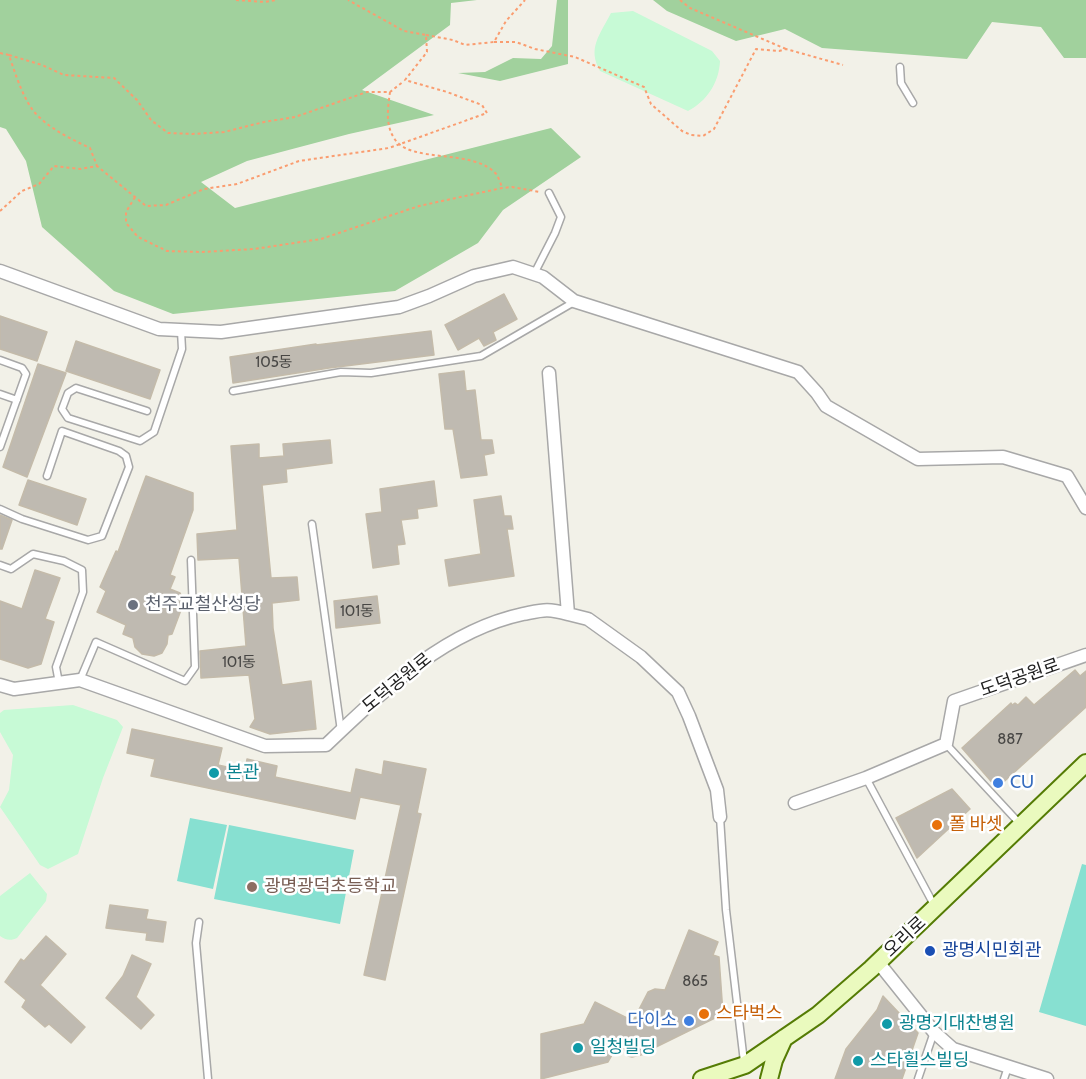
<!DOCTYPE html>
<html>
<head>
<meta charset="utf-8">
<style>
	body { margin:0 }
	canvas { display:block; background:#f2f1e8 }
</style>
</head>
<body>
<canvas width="1086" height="1079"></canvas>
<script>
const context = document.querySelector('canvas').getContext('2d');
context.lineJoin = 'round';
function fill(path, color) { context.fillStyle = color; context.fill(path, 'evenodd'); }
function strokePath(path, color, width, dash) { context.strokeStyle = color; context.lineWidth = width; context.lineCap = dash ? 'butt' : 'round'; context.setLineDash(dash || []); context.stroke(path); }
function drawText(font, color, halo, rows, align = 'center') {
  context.font = font + ' Cabin,"Noto Sans KR",sans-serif'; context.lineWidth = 5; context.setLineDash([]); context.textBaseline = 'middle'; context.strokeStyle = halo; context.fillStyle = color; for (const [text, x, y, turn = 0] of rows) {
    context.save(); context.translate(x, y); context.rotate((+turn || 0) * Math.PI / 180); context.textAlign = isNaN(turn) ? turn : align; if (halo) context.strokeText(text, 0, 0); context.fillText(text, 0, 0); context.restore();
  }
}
const forest = new Path2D(`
	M0,0h477l-26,3 -1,22 -88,65 72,25 -85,19 -102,27 -46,21 34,26 316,-80 30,29 -78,53 -25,33 -83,48 -222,23 -59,-23 -72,-64 -16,-66 -20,-32 -6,-2z
	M557,0h11v64l-68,17 -42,-8 27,-1 28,-14 28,1 11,-13z
	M653,0h433v58h-22l-23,-31 -49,-5 -25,37 -145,-11 -37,-19 -49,12 -69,-30z`);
const park = new Path2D(`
	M633,11l79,40 8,10c-1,22 -13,40 -32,50l-88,-40c-13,-23 0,-36 11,-58z
	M73,705l44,15 6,7 -20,51 -25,76 -30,15 -8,-4 -40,-58 9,-17 4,-35 -13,-23v-19l4,-3z
	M30,873l17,21 -1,7 -29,37c-6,3 -12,2 -17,-2v-40z`);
const pitch = new Path2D(`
	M190,818l37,7 -14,64 -36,-8z
	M229,825l125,25 -14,74 -126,-25z
	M1082,864l4,1v161l-47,-14z`);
const building = new Path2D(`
	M504,294l13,25 -24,13 3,8 -12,6 -5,-8 -21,12 -13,-25z
	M0,316l47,16 -10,29 -37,-12z
	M431,331l3,24 -105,13 -96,15 -3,-26 86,-13v1z
	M76,341l84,29 -10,29 -84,-28z
	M38,364l28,9 -39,104 -24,-10z
	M464,371l2,20 9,-1 6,50h11l2,13 -10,2 3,20 -26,3 -8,-49h-8l-6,-55z
	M330,440l2,23 -46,6 1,13 -25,3 9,93 26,-1 2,23 -27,3 1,25 9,57 29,-4 5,48 -46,5 -20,-7 5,-8 -6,-44 -48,3 -1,-27 46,-5 -7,-88 -41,2 -1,-26 40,-4 -6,-84 28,-2v14l25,-2 -1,-12z
	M146,476l47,17v17l-23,65 5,2 -5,12 10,4 4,9 -12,32 -4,1 -1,9 -5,9 -8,3 -12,-2 -7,-7 -2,-9 -10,-4 3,-9 -29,-13 9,-21 -6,-4 16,-36 2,1z
	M28,480l58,19 -9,26 -58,-20z
	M434,481l3,25 -20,3 1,9 -17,2 4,24 -8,1 2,19 -26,4 -7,-54 16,-2 -2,-23z
	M501,496l3,20h7l2,13h-6l7,47 -65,10 -4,-26 36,-6 -7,-54z
	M0,515l12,5 -10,29h-2z
	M35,570l25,8 -15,41 9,3 -13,42 -13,4 -28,-9v-58l22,8z
	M377,596l3,27 -44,5 -2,-27z
	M1075,670l5,6 6,-5v36l-89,81 -35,-40 49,-45 1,2 3,-2 3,2 8,-8 8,8z
	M132,729l90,19 -4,17 27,6 2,-12 30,7 -2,11 76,16 5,-24 26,6 2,-14 42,8 -9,44 4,1 -36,166 -21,-5 37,-170 -41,-8 -5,22 -204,-43 4,-17 -28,-6z
	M952,789l18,20 -53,49 -21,-40z
	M110,905l38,5 -2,9 20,3 -3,20 -17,-2 1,-7 -41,-5z
	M689,930l29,12 -5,13 6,2 4,57 -67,33 -3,5 -21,5 -4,-1 -8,-15 -12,21 -67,17v-45l43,-10 11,-22 38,19 15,-29 7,-3 10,1z
	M46,936l20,18 -26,31 45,42 -14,16 -22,-19 -4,3 -23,-20 4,-7 -21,-18 16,-23 3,2z
	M132,955l19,9 -15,33 18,18 -13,14 -35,-31 17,-22z
	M883,996l35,37 -16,46h-67l11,-30 31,-39z`);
const path = new Path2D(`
	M236,0l29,2 12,-2
	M680,0l10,8 96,41
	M426,35l27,5 12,5 29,-3 12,-21 19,-21
	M494,42h22l19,7 40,8 69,30 7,17 31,27 9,4 12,1 11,-7 42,-80 23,2 7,-2 57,16
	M0,53l9,2c6,18 15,47 28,60 15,15 34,24 53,33l7,18
	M9,55l33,10 22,10 50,3 23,22 14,20 17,13 24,1 32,-2 40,-10 31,-5 72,-25h23l14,-11
	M390,92c-2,15 -5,32 4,46 16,27 80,9 103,37 2,4 4,9 5,13
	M135,197l-9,15v11l12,14 29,14 35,1 52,-3 67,-10 98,-33 83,-18 10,-1 28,5
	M0,211l22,-20 17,-7 15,-18 26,3 17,-3 49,40 20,-1 38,-16 33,-5 62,-23 90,-13 98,-35 -5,-8 -35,-13 -42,-12 22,-28 -1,-17 -22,-4 -56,-31`);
const lane = new Path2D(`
	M900,67l1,16 12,20
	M534,274l21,-41 6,-16 -12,-24
	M0,360l22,8 4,6 -26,73
	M233,391l108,-19 30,1 110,-17 93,-54
	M0,394l17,6
	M147,411l-71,-23 -8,5 -6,16 6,9 72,23 14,-9 28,-83 -1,-18
	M0,509l22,10 66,21 14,-4 27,-69 -3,-11 -7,-5 -57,-20 -15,45
	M312,524l29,207
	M0,565l11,4 22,-15 31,7 18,9 1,22 -27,75 3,16
	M80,680l16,-38 89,39 10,-14 -4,-107
	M946,744l75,81
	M866,778l68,127
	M720,817l6,93 18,152
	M199,922l-3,21 12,136
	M918,1079l16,-47
	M1004,1079l4,-12`);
const street = new Path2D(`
	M0,271l159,58 62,3 178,-25 30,-11 45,-20 39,-9 30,10 31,24 224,71 19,21 9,13 92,53 85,-2 64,19 19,32
	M568,614l20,5 53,38 37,35 11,24 28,74 3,27
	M0,685l14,4 66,-9 185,66 61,-1c57,-54 118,-114 197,-131 20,-4 24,-6 45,0l-19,-241
	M795,803l71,-25 80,-34 8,-43 132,-46
	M878,962l56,70 19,17 94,30`);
const secondary = new Path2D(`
	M702,1079l43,-14 73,-50 53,-46 215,-206
	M769,1079l5,-19 10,-22`);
const markers = [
	[133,605,6,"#6b7280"],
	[214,773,6,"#0f9aa8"],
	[998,783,6,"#3f7fe0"],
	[937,825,6,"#e8710a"],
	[252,887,6,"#8d6e63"],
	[930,951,6,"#1a4fb4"],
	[704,1014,6,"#e8710a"],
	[689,1021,6,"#3f7fe0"],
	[887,1024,6,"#0f9aa8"],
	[578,1048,6,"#0f9aa8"],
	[858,1061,6,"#0f9aa8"]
];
const numberNames = [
	["105동",274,363],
	["101동",357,612],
	["101동",239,663],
	["887",1010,740],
	["865",695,982]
];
const worshipNames = [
	["천주교철산성당",145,605]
];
const streetNames = [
	["도덕공원로",1020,678,-19],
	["도덕공원로",397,683,-39],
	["오리로",905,937,-43]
];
const cultureNames = [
	["본관",226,773],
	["광명기대찬병원",899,1024],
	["일청빌딩",590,1048],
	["스타힐스빌딩",870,1061]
];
const shopNames = [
	["CU",1010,783],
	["다이소",677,1021,"right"]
];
const foodNames = [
	["폴 바셋",949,825],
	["스타벅스",716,1014]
];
const educationNames = [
	["광명광덕초등학교",264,887]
];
const transitNames = [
	["광명시민회관",942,951]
];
fill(forest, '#a1d19d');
fill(park, '#c7fad6');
fill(pitch, '#87e0d1');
fill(building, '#bfbab1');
strokePath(building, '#c4bbaa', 1.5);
strokePath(lane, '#a8a8a8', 9);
strokePath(street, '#a8a8a8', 15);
strokePath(secondary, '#557c05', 20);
strokePath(path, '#fa9d70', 2, [3, 3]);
strokePath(lane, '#fff', 6);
strokePath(street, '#fff', 12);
strokePath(secondary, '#eafabe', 16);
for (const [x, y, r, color] of markers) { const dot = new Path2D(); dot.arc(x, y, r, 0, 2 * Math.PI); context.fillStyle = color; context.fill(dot); strokePath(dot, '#fff', 2); }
drawText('15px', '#484745', null, numberNames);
drawText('18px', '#5b616d', '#fff', worshipNames, 'left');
drawText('18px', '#212121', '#fff', streetNames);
drawText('18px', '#0d838f', '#fff', cultureNames, 'left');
drawText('18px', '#366cbe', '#fff', shopNames, 'left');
drawText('18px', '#c56008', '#fff', foodNames, 'left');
drawText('18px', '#785e54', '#fff', educationNames, 'left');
drawText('18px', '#164399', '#fff', transitNames, 'left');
</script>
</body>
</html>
